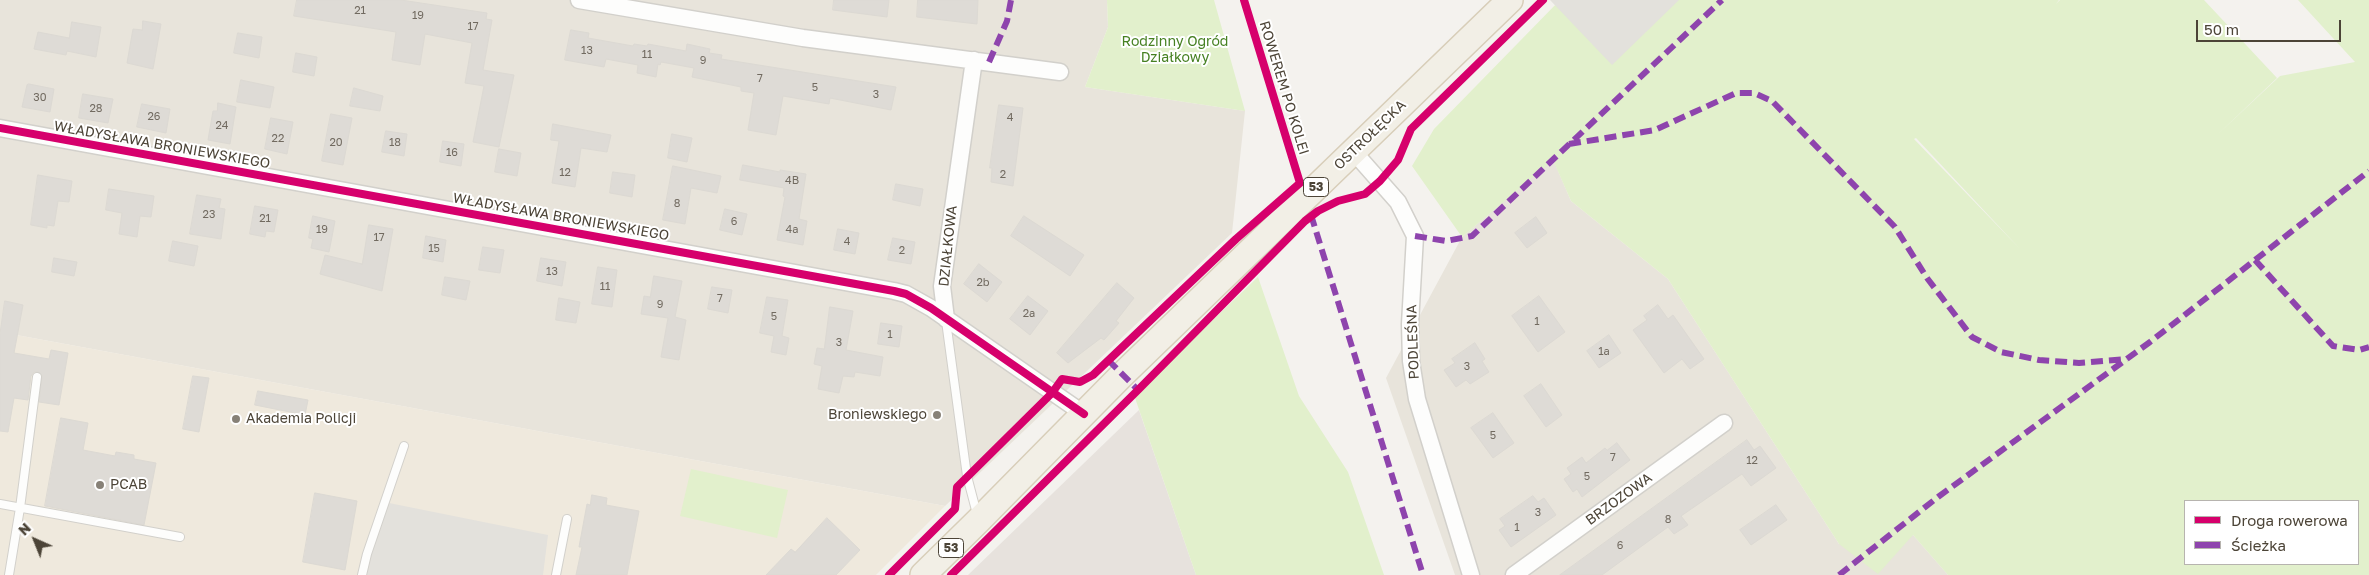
<!DOCTYPE html>
<html>
<head>
<meta charset="utf-8">
<style>
	body { margin:0 }
	#map { position:relative; width:2369px; height:575px; overflow:hidden; background:#f4f2ee; font-family:"Golos Text",sans-serif }
	canvas { display:block }
	.legend { position:absolute; left:2184px; top:500px; width:175px; height:65px; box-sizing:border-box; background:#fff; border:1px solid #b7b4af; margin:0; padding:6px 9px; list-style:none; font-size:15px; color:#4c4437 }
	.legend li { display:flex; align-items:center; gap:10px; height:25px }
	.legend b { width:25px; border:1px solid #b7b4af }
	.north { position:absolute; left:10px; top:515px; width:50px; height:50px; -webkit-text-stroke:4px #fff; paint-order:stroke; rotate:316deg; font-size:14px; font-weight:700; line-height:20px; text-align:center; color:#4c4437 }
	.north::after { content:''; display:block; margin:auto; width:18px; height:22px; background:#4c4437; clip-path:polygon(50% 0,100% 100%,50% 72%,0 100%) }
	.scale { position:absolute; left:2196px; top:20px; width:145px; height:22px; box-sizing:border-box; border:2px solid #4c4437; border-top:0; padding-left:6px; font-size:15px; line-height:18px; white-space:nowrap; color:#4c4437; -webkit-text-stroke:4px #fff; paint-order:stroke }
</style>
</head>
<body>
<div id="map">
<canvas width="2369" height="575"></canvas>
<ul class="legend">
<li><b style="height:6px;background:#d6006c"></b>Droga rowerowa</li>
<li><b style="height:6px;background:#8e44ad"></b>Ścieżka</li>
</ul>
<div class="north">N</div>
<div class="scale">50 m</div>
</div>
<script>
const context = document.querySelector('canvas').getContext('2d');
context.lineJoin = 'round';
function fill(path, color) { context.fillStyle = color; context.fill(path, 'evenodd'); }
function strokePath(path, color, width, dash) { context.strokeStyle = color; context.lineWidth = width; context.lineCap = dash ? 'butt' : 'round'; context.setLineDash(dash || []); context.stroke(path); }
function drawText(font, color, halo, rows, align = 'center') {
  context.font = font + ' "Golos Text",sans-serif'; context.lineWidth = 4; context.setLineDash([]); context.textBaseline = 'middle'; context.strokeStyle = halo; context.fillStyle = color; for (const [text, x, y, turn = 0] of rows) {
    context.save(); context.translate(x, y); context.rotate((+turn || 0) * Math.PI / 180); context.textAlign = isNaN(turn) ? turn : align; if (halo) context.strokeText(text, 0, 0); context.fillText(text, 0, 0); context.restore();
  }
}
const residential = new Path2D(`
	M0,0h1107l1,27 -23,60 160,24 -13,122 -287,273 -945,-174z
	M1553,159l18,42 97,78 171,265 74,-9 35,40h-493l-69,-197 76,-141z`);
const industrial = new Path2D(`
	M1139,410l57,165h-228z`);
const education = new Path2D(`
	M0,332l945,174 -69,69h-876z`);
const green = new Path2D(`
	M1107,0h107l31,111 -160,-24 23,-60z
	M1560,0h499l-3,4 4,-4h144l73,78 -61,58 64,-60 75,-14 -57,-62h71v575h-421l-35,-40 -35,39 -39,-30 -171,-265 -97,-78 -18,-41 -91,77 -50,-71 22,-37zM1916,138l105,112 -107,-111zM2185,501h173v63h-173z
	M1258,277l41,119 49,76 36,103h-188l-62,-180z
	M691,469l97,21 -11,48 -97,-22z`);
const parking = new Path2D(`
	M1550,0h129l-67,65z
	M384,502l164,33 -5,40h-180z`);
const building = new Path2D(`
	M297,0h104l86,13 -1,6 6,1 -9,50 31,5 -15,72 -26,-5 11,-56 -19,-3 7,-40 -47,-9 -5,31 -28,-5 4,-28 -102,-16z
	M834,0h55l-2,17 -54,-7z
	M918,0h60l-1,24 -60,-7z
	M143,21l18,3 -8,45 -26,-6 6,-34 9,1z
	M72,22l29,5 -5,30 -29,-6 -1,4 -32,-6 4,-17 31,6z
	M571,30l18,3 -1,5 45,8 1,-2 13,2 1,-2 38,7 1,-7 23,5 -1,4 13,2 -1,4 175,28 -5,23 -61,-12 -1,6 -46,-8 -7,39 -28,-5 6,-37 -13,-2v-4l-49,-10 2,-9 -33,-6 -1,3 -2,-1 -2,13 -19,-4 1,-8 -32,-6 -2,8 -39,-7z
	M238,33l24,4 -3,21 -25,-5z
	M296,53l21,4 -3,19 -21,-4z
	M241,80l33,7 -4,21 -33,-6z
	M29,84l25,5 -4,23 -28,-5 5,-22z
	M354,88l29,8 -3,15 -30,-5z
	M83,94l30,5 -5,24 -29,-5z
	M218,103l18,4 -6,37 -22,-4 5,-29h4z
	M142,104l28,5 -4,24 -29,-6z
	M999,105l24,3 -10,78 -22,-4 1,-14h-2z
	M331,114l21,4 -9,47 -21,-4z
	M271,118l22,4 -6,32 -22,-5z
	M553,124l58,11 -4,17 -26,-4 -6,39 -23,-4 7,-42 -8,-1z
	M386,131l21,3 -3,22 -22,-4z
	M672,134l20,4 -5,24 -19,-4z
	M443,141l21,3 -3,22 -21,-4z
	M499,149l22,4 -4,23 -22,-4z
	M743,165l37,7v-2l26,4 -7,45 8,2 -4,24 -26,-5 8,-43 -2,-1 1,-8 -44,-8z
	M673,166l48,10 -4,17 -26,-5 -6,36 -22,-4z
	M613,172l22,3 -3,22 -22,-4z
	M38,175l34,6 -3,21 -11,-1 -4,25 -7,-1v3l-16,-3z
	M896,184l27,5 -3,17 -27,-6z
	M109,189l45,7 -3,21 -11,-1 -3,21 -18,-3 3,-21 -16,-3z
	M197,195l24,4 -2,9 6,1 -4,30 -31,-5z
	M255,206l23,4 -4,22 -8,-1 -1,6 -15,-3z
	M725,209l22,5 -5,21 -22,-5z
	M313,216l22,5 -6,31 -18,-4 2,-9 -4,-1z
	M1024,216l60,39 -14,21 -59,-40z
	M1536,217l11,16 -20,15 -12,-15z
	M369,225l24,4 -11,62 -62,-17 5,-19 37,9z
	M838,229l21,4 -4,21 -21,-4z
	M426,236l20,4 -3,22 -20,-4z
	M893,238l22,4 -4,22 -23,-4z
	M173,241l25,5 -4,20 -25,-5z
	M483,247l21,3 -4,23 -21,-3z
	M54,258l23,4 -3,14 -22,-4z
	M541,258l25,4 -4,24 -25,-5z
	M979,264l23,18 -15,20 -23,-18z
	M598,267l19,3 -5,37 -20,-3z
	M654,276l28,5 -7,36 11,3 -7,40 -18,-3 7,-39 -27,-4 3,-18 6,1z
	M445,277l25,4 -4,19 -24,-5z
	M1117,283l17,15 -18,23 3,2 -15,17 -3,-2 -33,25 -11,-10z
	M712,287l20,3 -4,23 -20,-4z
	M1028,296l20,15 -18,24 -20,-16z
	M1539,296l26,36 -27,20 -26,-36z
	M767,297l21,3 -6,36 7,2 -3,17 -15,-3 3,-16 -14,-3z
	M559,298l21,4 -4,21 -20,-3z
	M5,301l18,4 -9,48 35,6 2,-9 17,3 -9,52 -20,-3 3,-27 -4,-3h-4l-3,4 -3,24 -14,-2 -6,34 -8,-1v-97z
	M1658,305l10,14 5,-4 31,44 -14,10 -8,-10 -18,14 -31,-43 14,-10 -3,-4z
	M830,307l23,4 -7,39 37,7 -3,19 -25,-4 -1,5 -11,-1 -4,17 -21,-4 4,-23 -8,-2 3,-16 7,1z
	M881,323l21,3 -3,21 -21,-3z
	M1609,335l12,18 -22,15 -12,-17z
	M1475,343l10,16 -3,2 7,11 -19,12 -4,-4 -10,7 -12,-17 11,-7 -3,-4z
	M193,376l16,2 -10,54 -16,-3z
	M1541,384l21,31 -16,12 -22,-31z
	M258,391l50,9 -3,15 -50,-10z
	M1493,413l21,30 -21,15 -22,-30z
	M61,418l27,5 -5,27 32,6 1,-4 18,3v4l22,4 -12,62 -99,-19z
	M1747,440l7,10 6,-4 16,22 -25,18 -9,-12 -61,42 7,9 -14,9 -6,-7 -66,48h-42z
	M1617,443l13,17 -48,37 -5,-8 -4,3 -9,-13 7,-5 -4,-6 15,-11 4,6 19,-15 2,2z
	M315,493l42,8 -12,69 -42,-8z
	M592,495l15,3 -1,7 33,6 -12,64h-51l6,-28h-3l8,-43 3,1z
	M1533,496l5,6 6,-4 12,17 -45,32 -12,-17 6,-4 -5,-7z
	M1776,505l11,15 -36,25 -11,-15z
	M827,518l33,32 -24,25h-70l25,-26 4,3z`);
const lane = new Path2D(`
	M946,321l21,155 10,38
	M0,504l180,33
	M9,575l11,-67 17,-131
	M362,575l5,-21 37,-108
	M556,575l11,-56`);
const street = new Path2D(`
	M579,0l224,38 257,34
	M0,128l894,163 12,3 25,14 153,106
	M1353,151l45,51 17,34 -5,88 1,37 6,38 54,176
	M946,319l-4,-33 32,-226
	M1514,575l210,-152`);
const primary = new Path2D(`
	M923,575l55,-54 144,-146 388,-375`);
const quiet = new Path2D(`
	M989,62l18,-41 4,-21
	M1569,144l86,-14 81,-37h18l18,8 123,126 32,51 45,59 29,15 38,8 40,3 48,-4
	M1311,215l112,360
	M1415,236l31,5 26,-5 250,-236
	M2255,260l78,86 26,4 10,-3
	M1108,360l30,30
	M1839,575l99,-78 212,-155 219,-171`);
const cycleway = new Path2D(`
	M0,128l894,163 12,3 25,14 153,106
	M889,575l66,-66 2,-22 95,-94 10,-14 18,3 13,-7 143,-136 64,-56 -56,-183
	M951,575l187,-185 167,-169 13,-10 20,-10 27,-7 15,-13 18,-21 13,-31 132,-129`);
const markers = [
	[937,415,5,"#878177"],
	[236,419,5,"#878177"],
	[100,485,5,"#878177"]
];
const numberNames = [
	["21",360,11],
	["19",418,16],
	["17",473,27],
	["13",587,51],
	["11",647,55],
	["9",703,61],
	["7",760,79],
	["5",815,88],
	["3",876,95],
	["30",40,98],
	["28",96,109],
	["26",154,117],
	["4",1010,118],
	["24",222,126],
	["22",278,139],
	["20",336,143],
	["18",395,143],
	["16",452,153],
	["12",565,173],
	["2",1003,175],
	["4B",792,181],
	["8",677,204],
	["23",209,215],
	["21",265,219],
	["6",734,222],
	["19",322,230],
	["4a",792,230],
	["17",379,238],
	["4",847,242],
	["15",434,249],
	["2",902,251],
	["13",552,272],
	["2b",983,283],
	["11",605,287],
	["7",720,299],
	["9",660,305],
	["2a",1029,314],
	["5",774,317],
	["1",1537,322],
	["1",890,335],
	["3",839,343],
	["1a",1604,352],
	["3",1467,367],
	["5",1493,436],
	["7",1613,458],
	["12",1752,461],
	["5",1587,477],
	["3",1538,513],
	["8",1668,520],
	["1",1517,528],
	["6",1620,546]
];
const shields = [
	[1316,187,25],
	[951,548,25]
];
const shieldNames = [
	["53",1316,187],
	["53",951,548]
];
const parkNames = [
	["Rodzinny Ogród",1175,42],
	["Działkowy",1175,58]
];
const streetNames = [
	["ROWEREM PO KOLEI",1284,88,73],
	["OSTROŁĘCKA",1370,135,-44],
	["WŁADYSŁAWA BRONIEWSKIEGO",162,145,10],
	["WŁADYSŁAWA BRONIEWSKIEGO",561,217,10],
	["DZIAŁKOWA",948,246,-84],
	["PODLEŚNA",1413,342,-92],
	["BRZOZOWA",1619,499,-36]
];
const poiNames = [
	["Broniewskiego",927,415,"right"],
	["Akademia Policji",246,419],
	["PCAB",110,485]
];
fill(residential, '#e8e4db');
fill(industrial, '#e7e2dd');
fill(education, '#efe9dd');
fill(green, '#e2f0cc');
fill(parking, '#e3e1dc');
fill(building, '#dedbd6');
strokePath(building, '#dcd9d3', 1);
strokePath(lane, '#d2d0cb', 10);
strokePath(street, '#d2d0cb', 19);
strokePath(primary, '#d8ceb9', 28);
strokePath(lane, '#fdfdfc', 8);
strokePath(street, '#fdfdfc', 16);
strokePath(primary, '#f2efe6', 25);
strokePath(quiet, '#8e44ad', 6, [12, 6]);
strokePath(cycleway, '#d6006c', 8);
for (const [x, y, r, color] of markers) { const dot = new Path2D(); dot.arc(x, y, r, 0, 2 * Math.PI); context.fillStyle = color; context.fill(dot); strokePath(dot, '#fff', 2); }
drawText('11px', '#716a60', null, numberNames);
for (const [x, y, w] of shields) { const box = new Path2D(); box.roundRect(x - w / 2, y - 9.5, w, 19, 4); context.fillStyle = '#fff'; context.fill(box); strokePath(box, '#4c4437', 1); }
drawText('bold 12px', '#4c4437', null, shieldNames);
drawText('14px', '#468022', '#fff', parkNames);
drawText('14px', '#4c4437', '#fff', streetNames);
drawText('14px', '#4c4437', '#fff', poiNames, 'left');
</script>
</body>
</html>
